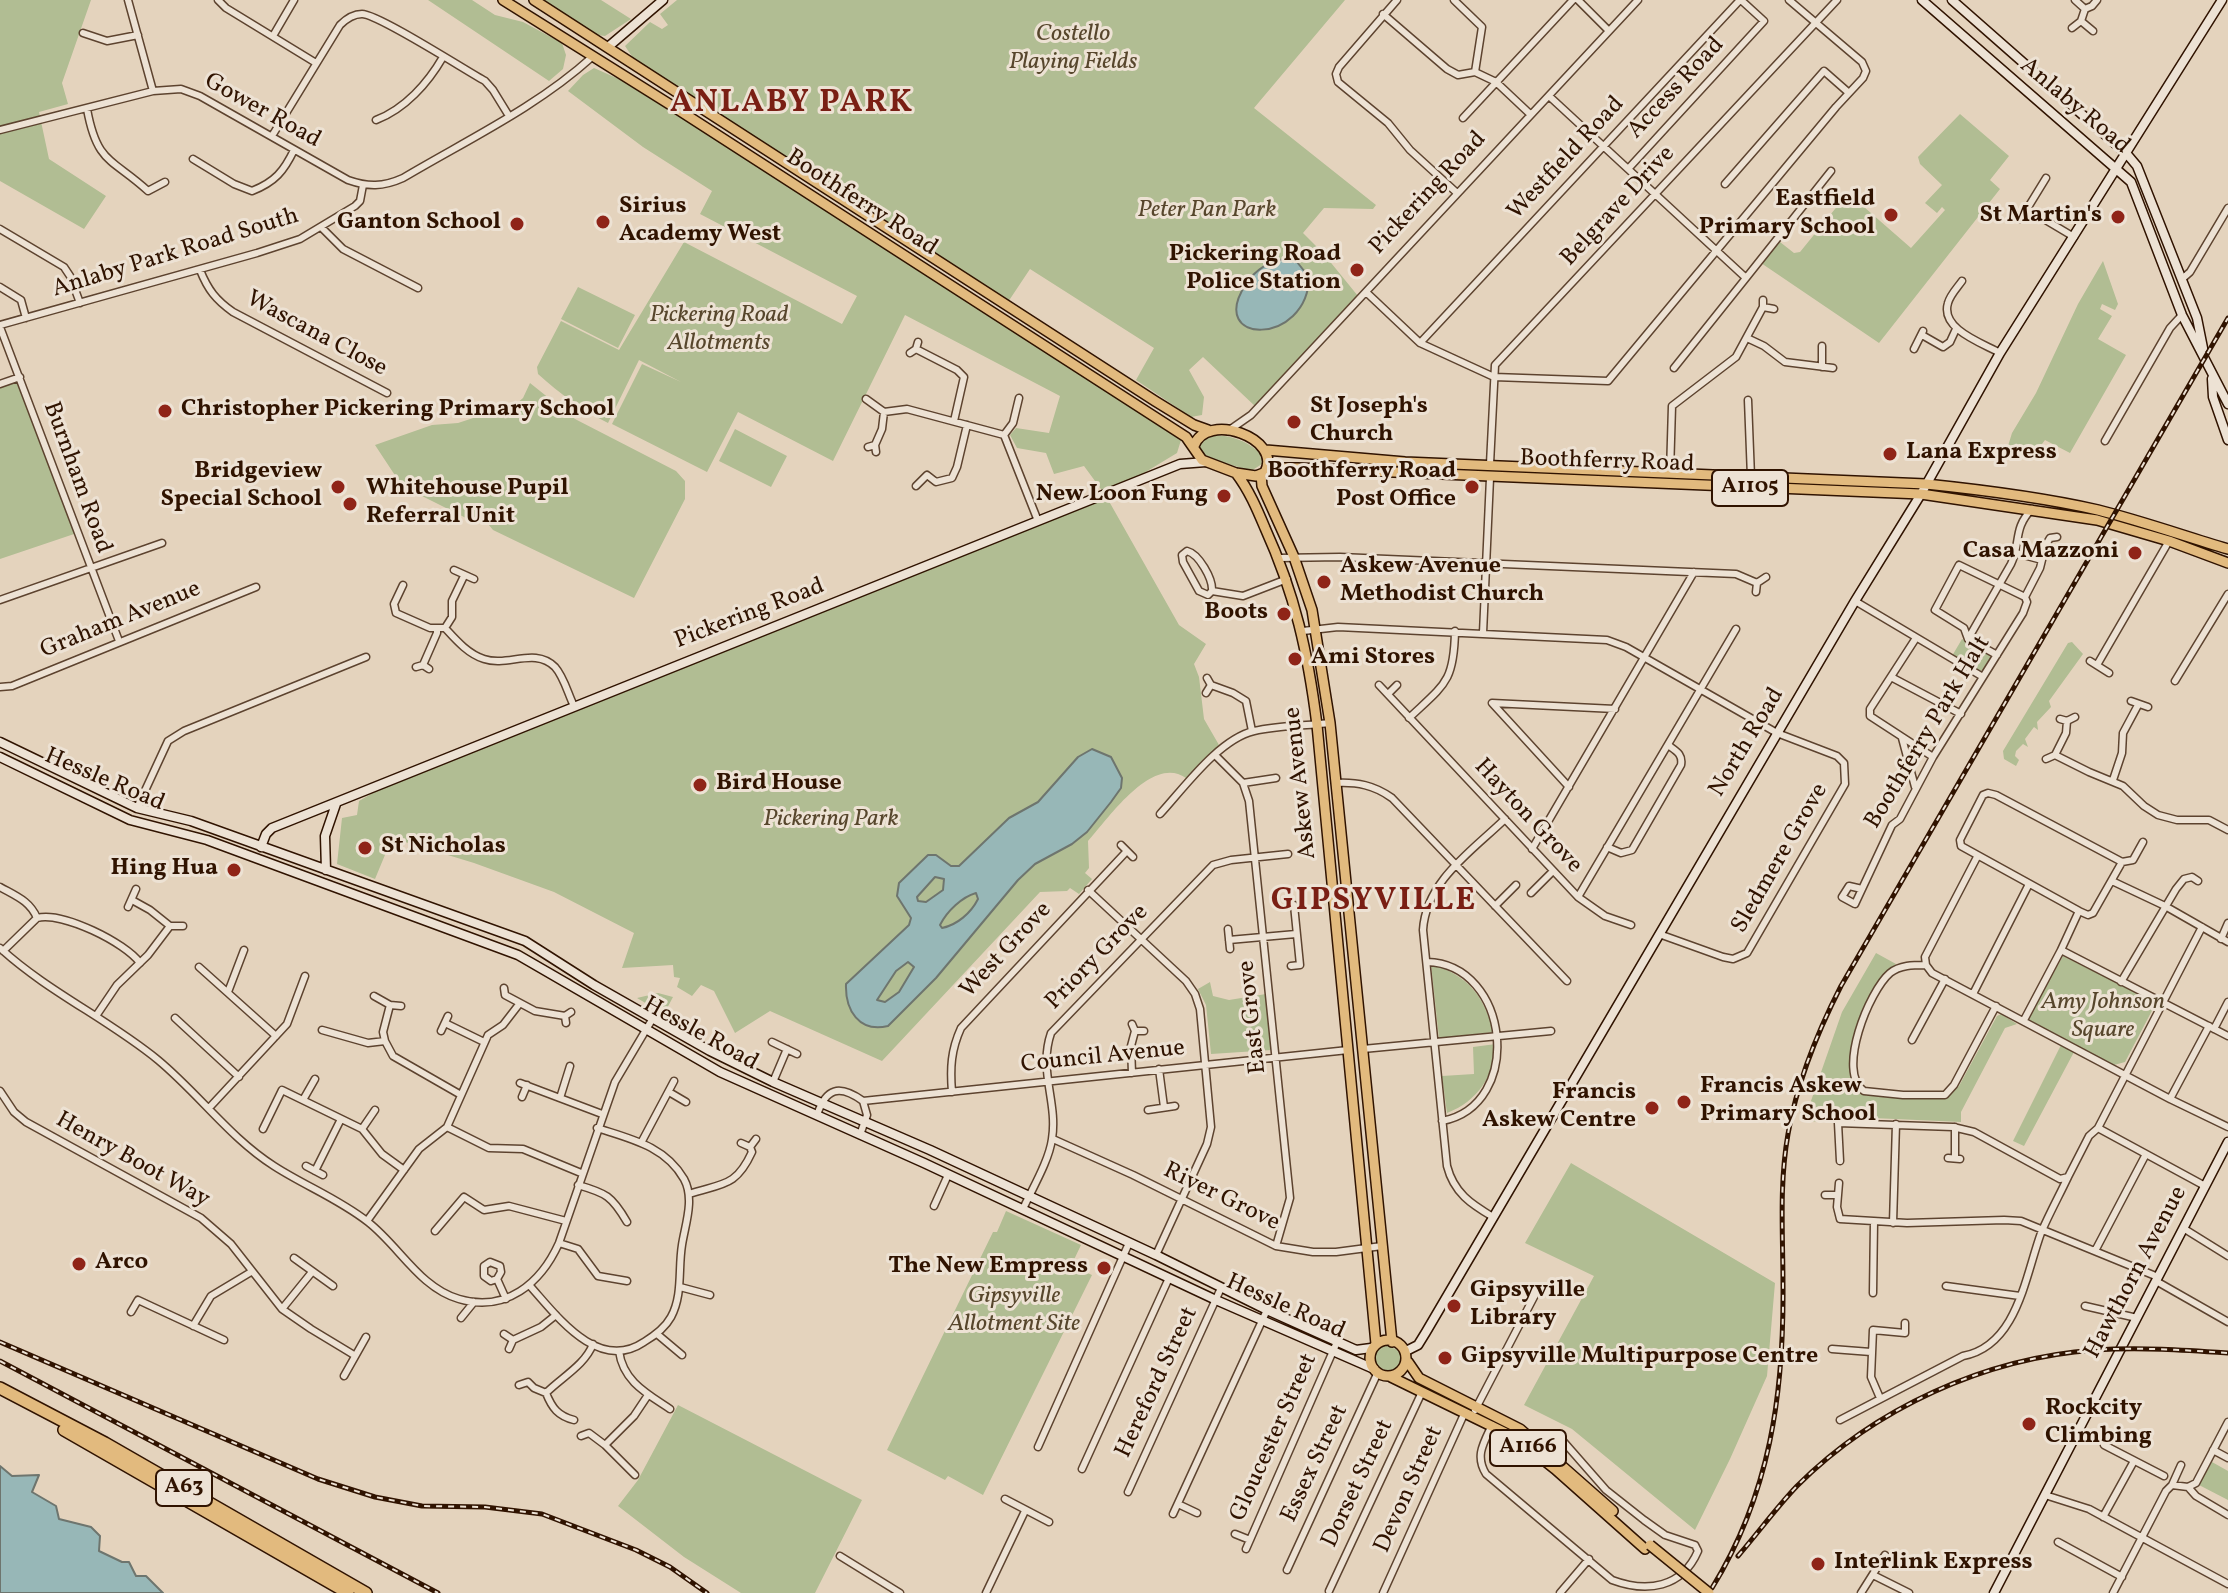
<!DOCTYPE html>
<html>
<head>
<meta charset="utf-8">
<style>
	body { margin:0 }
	canvas { display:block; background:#e4d3bd }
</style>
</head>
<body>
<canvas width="2228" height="1593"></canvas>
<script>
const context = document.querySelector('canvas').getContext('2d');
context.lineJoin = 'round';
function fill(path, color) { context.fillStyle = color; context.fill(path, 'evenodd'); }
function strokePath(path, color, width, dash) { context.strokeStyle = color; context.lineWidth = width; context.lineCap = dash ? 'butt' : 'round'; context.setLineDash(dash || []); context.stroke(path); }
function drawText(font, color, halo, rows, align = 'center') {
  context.font = font + ' Vollkorn,serif'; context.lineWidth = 6; context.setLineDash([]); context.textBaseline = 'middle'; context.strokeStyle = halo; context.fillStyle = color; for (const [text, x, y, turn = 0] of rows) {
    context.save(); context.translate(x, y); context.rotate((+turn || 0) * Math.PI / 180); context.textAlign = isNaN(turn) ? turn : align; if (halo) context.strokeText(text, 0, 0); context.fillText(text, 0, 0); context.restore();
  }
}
const green = new Path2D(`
	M0,0h91l-29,83 6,21 -29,8 10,47 57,37 -22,33 -84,-48z
	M428,0h44l23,15 28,7 39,21 4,12 -3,14 -14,12z
	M543,0h58l30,19 -26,17 -8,-1z
	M677,0h668l-91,108 122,97 -3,4 -49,-1 -21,25 20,20 35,43 -101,112 -54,-51 -14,13 15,27 -2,18 -11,2 -55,-37 18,-32 -124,-79 -22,33 -375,-244 -8,-12 25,-24 12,7 6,-4 -8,-11z
	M594,68l36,16 551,356 -4,13 -71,43 73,129 27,19 -12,20 5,13 5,42 15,26 -33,33c-34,-24 -78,41 -98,63l1,27 -4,5 7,6 -13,15 -9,-6 -3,3 -27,1 -158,169 -112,-50 -35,22 -21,-42 -13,-6 -9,11 -15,-9 3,-9 -6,-1 -1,-12 -51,3 12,-35 -80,-41 -80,-29 -82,-25 -17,41 -38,-15 5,-46 15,-3 2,-14 19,-11 728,-294 -22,-30 -30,8 -8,-21 -29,-5 -7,-13 6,-7 33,5 11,-37 -155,-81 -72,146 -95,-49 -31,60 -95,-48 30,-60 39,18 -42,-22 -31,63c-26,-13 -48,-29 -70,-49l-1,-7 24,-46 58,29 65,-108 158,82 15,-28 -157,-82 12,-23 -69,-44 -75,-56 15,-16z
	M1960,114l49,42 -19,24 10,9 -121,154 -118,-80 19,-21 14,11 6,-1 48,-59 63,55 34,-38 -3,-3 -5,6 -12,-10 17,-18 -22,-21 -2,-7z
	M2103,261l15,43 -3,6 -13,-6 -2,5 12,7 -14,23 28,16 -56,98 -25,-13 -6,8 -31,-2 4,-13 24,-40 42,-89z
	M578,287l57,28 -17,33 -57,-29z
	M24,380l56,152 -80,27v-171z
	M530,383l45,36 101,52 9,10v18l-51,99 -141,-68 -9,-11 -11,-2 -3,3 -68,-34 -27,-41 57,-20 26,-2 58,-19 7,-6z
	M735,429l52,27 -16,31 -52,-26z
	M1211,435c19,0 35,5 49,18l2,11 -11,7 -45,-14 -5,-3 -2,-7 4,-9z
	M1962,639l28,16 2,4 -8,11 -5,1 -27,-15z
	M2072,642l11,12 -34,47 2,6 -14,15 1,8 -4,-3 -9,12 3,8 -5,-3 -7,7 -1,5 4,4 -3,6 -12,-7 -1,-8 65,-108z
	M1876,953l20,11c-29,25 -43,64 -44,101 0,8 -2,18 4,25 3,2 8,4 11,6l79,2 13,-12 38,-70 4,-2 16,10 -12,4 -44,84v10l-132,-6 -1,6 -24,-1 38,-109z
	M2063,956l93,47 -31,59 -11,3 -84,-43 -1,-5z
	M1431,964c39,13 51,30 63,68l-55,6z
	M1210,982l3,14 16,4 37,-6 6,56 -61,4 -5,-49 -8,-16z
	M658,993l15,4 -9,17 -27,-16z
	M1496,1044c-2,32 -18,57 -49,69l-5,-37 32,-2 -1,-27z
	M2061,1045l13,7 -50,94 -11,-5z
	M1571,1163l204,120 -8,93 -37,83 -35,71 -123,-101 -48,-24 70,-129 -69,-33z
	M1006,1211l75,34 -10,21 21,9 -109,220 -35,-19 -3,4 -58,-30 106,-218h4z
	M1384,1345l12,4 8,9 -7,13c-14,2 -27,-7 -22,-22z
	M678,1405l184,95 -47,93h-74l-57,-36 -66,-51 20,-26z
	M2212,1462l16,9v29l-29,-15z`);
const water = new Path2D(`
	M1287,259l10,3 12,15c-1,69 -104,69 -63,7 9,-14 24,-24 41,-25z
	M1092,749l19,8 11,21 -1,10 -10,14 -24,30 -15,12 -37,20 -17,16 -82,98 -48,48c-29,7 -43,-16 -42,-42l63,-59 2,-7 -14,-22 2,-13 29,-28h8l15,11h8l50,-48 29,-16 40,-45zM935,877l9,2 -1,11 -17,12 -8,-1 -1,-4zM976,893l2,6c-7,14 -21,26 -36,29l-2,-3c7,-14 22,-28 36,-32zM908,962l6,5 -15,25 -14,10 -8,-2 19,-29z
	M0,1466l12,10 27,-1 -7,17 24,14 3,13 32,8 9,9 -1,15 23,11h7l7,14h10l17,17h-163z`);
const street = new Path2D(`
	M128,0l25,91
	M218,0l8,8 90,55
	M1397,0l-58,67 -3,7 2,8 50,41 22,27 47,43
	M1454,0l28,27 -7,45 21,10 34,32
	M1578,0l31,31
	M2075,0l10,9
	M1383,14l64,55 11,6 17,-3
	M2081,21l12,10
	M2072,28l9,-7 4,-12 7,-3 5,-6
	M83,33l24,8 31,-6
	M273,36l21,-36
	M1549,96l197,182 85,-107
	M87,109c10,55 25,49 61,82l17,-9
	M1463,118l110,-118
	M376,120c29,-11 52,-37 67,-63
	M0,130l153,-39 28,-2 19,7 148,84c20,7 35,7 55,-2 64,-38 134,-71 189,-121
	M272,136l68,-111c6,-6 13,-11 22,-11 16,0 103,56 123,67l8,9 16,26
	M193,159l41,25 18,7c23,-9 32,-20 42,-41
	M1628,169l136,-148 -23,-21
	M2046,178l-19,31 47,28
	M1725,184l99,-113 25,22
	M2020,219l7,-10
	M322,228l21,21 75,39
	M0,229l64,38 6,9 10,27
	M200,270c8,20 16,30 33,42l154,81
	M2182,279l8,-7 38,-64
	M1962,281c-5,7 -12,14 -14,22 -8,26 34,40 52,50
	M0,287l21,13 5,18
	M1366,292l54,51 74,34 114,4 228,-274 27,-29 3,-7 -4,-9 -73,-62
	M1763,300v7l11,2
	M0,325l257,-72 43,-14 55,-33 5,-5 3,-16
	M0,327l119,314
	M1922,335l21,12 7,-5 6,-13
	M1747,338l17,8 21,16 48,6
	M1420,343l320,-343
	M916,349l41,21 7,7 -10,44
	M1914,349l9,-18
	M910,353l6,-4 2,-7
	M1822,367v-21
	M1674,368l72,-90
	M0,384l20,-7
	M866,399l18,13 23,-3 97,26 34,86
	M1748,400l3,77
	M1228,431l23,-16 387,-415
	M1004,435l9,-12 6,-25
	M2105,441l65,-113 12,-13
	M875,445l7,-16 2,-17
	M868,447l7,-2 1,7
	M1490,464l5,-99 342,-365
	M1670,473l2,-67 64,-49 27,-50
	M916,486l11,-11 9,7 16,-4 5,-11 10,-42
	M1187,551c12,3 26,28 25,40l-4,4 -9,-4 -16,-29 -1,-7z
	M1279,558l61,-1 396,17 21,9
	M2042,560l2,-12 6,-10 7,-1
	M454,570l20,9
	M403,585l-9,19 2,9 34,15h15c11,12 23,26 39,31 24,8 51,-12 71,8 9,10 13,27 19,39
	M1212,591l31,5 44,-17
	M1756,592l1,-9 9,-6
	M0,600l162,-57
	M1855,601l128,76
	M445,628l7,-11v-16l12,-25
	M1303,631l35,-4 269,13 19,7 151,86 60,23 7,7 1,21 -98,169 -14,6 -10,-2 -64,-23
	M1483,633l7,-155
	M1916,638l-46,71v7l63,41
	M1968,639l-4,-11 -29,-18 24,-45 66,32
	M1997,655l-29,-16 43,-75c10,-21 2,-36 21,-55
	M2090,661l19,12
	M423,665l14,-32v-5
	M2097,665l72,-124
	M416,667l7,-2 6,4
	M1891,677l70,37
	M2175,681l53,-87
	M1211,685l22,8 13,8 6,30
	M1379,685l199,212 27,19 26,9
	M0,687l12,-1 244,-99
	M1206,693l5,-8 -4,-7
	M1388,694l9,-9
	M2131,701l17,6
	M1409,718c36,-34 45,-36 46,-87
	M2060,719l7,2 8,-4
	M1902,738l13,49
	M1215,755l28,28 6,18 41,397 -14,48
	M2055,755l11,-22 1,-12
	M2046,759l9,-4 34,17 34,14 21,20 14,9 19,5h32l19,10
	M2113,780l9,-27 1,-20 15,-28
	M1243,783l33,-5
	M1336,783c21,-1 38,2 56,15l175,183
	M1569,787l-77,-84 123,6
	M137,808l31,-67 16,-10 182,-74
	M1160,814c24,-26 59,-75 94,-83 25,-6 51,-5 76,-8
	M1121,845l12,12
	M1607,847l14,6 11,-3 49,-85c2,-11 -5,-14 -13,-20
	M1532,849l162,-277
	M2112,881l53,25 63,36
	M0,887c16,9 30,14 37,31 25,-7 89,25 103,45
	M1862,889l-7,15 -13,-7 7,-11 13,3 30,-64 8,-6 33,-62 90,-144 4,-11 -2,-5 15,-29 2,-8 -26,-7
	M1088,890l98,91 9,13 5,15 11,118 -4,17 -51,111
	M1531,893l22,-22
	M1578,897l158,-268
	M1495,906l21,-21
	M128,907l8,-18
	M2079,911l-118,-65 -1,-6 23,-45 5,-2 8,2 126,67 11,-2 10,-18
	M170,926h13
	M1228,929l2,20
	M2221,939l7,-16
	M1229,940l67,-6
	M0,948c48,44 108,71 158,112 41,34 72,78 116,106 31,20 65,33 94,56 31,24 52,66 91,77 47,14 82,-16 100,-56l56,-161 38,-64
	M2061,950l18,-39 9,4 5,-2 29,-51
	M3,951l34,-33
	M1427,962c83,2 98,143 15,159
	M1926,965c-13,0 -26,0 -36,8 -21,18 -54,99 -26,118l39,4h42l9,-10 42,-79
	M1926,965l6,8 238,126 58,28
	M1926,965l-1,-8 52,-100
	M1291,966l9,-1 -6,-60
	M199,967l77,69
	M2121,982l55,-93 8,-10 8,-2 6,4
	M504,988l1,7 15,8
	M228,992l16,-42
	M1973,994l56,-110
	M374,996l16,9 11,1
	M96,1016l21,-31 31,-30 22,-29 -20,-16 -18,-10
	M175,1018l64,59
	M2024,1020l37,-70 167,86
	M445,1023l39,19
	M566,1023l-1,-7 6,-4
	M1132,1024l3,7h9
	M2214,1029l14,-27
	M322,1030l46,13 17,-2 8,15 68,39
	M441,1031l7,-15
	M1912,1040l33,-61
	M385,1041l-2,-9 7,-27
	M772,1042l25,12
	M1363,1049l188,-18
	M1159,1069l5,38
	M1132,1073l-1,-27 4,-15
	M773,1082l14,-33
	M520,1083l82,31
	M0,1091l14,21 12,10 175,96 30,26 51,65 29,20 43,26
	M669,1092l17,10
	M952,1092c-2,-24 -1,-42 9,-64l165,-176
	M522,1097l5,-12
	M560,1098l10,-32
	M2170,1099l39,-73
	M303,1100l12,-21
	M863,1101l485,-51
	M209,1108l78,-84 18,-48
	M1148,1110l27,-4
	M817,1115c9,-27 22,-31 46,-14l4,14 -7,20
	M447,1127l42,21 34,1 58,24
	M2098,1128l107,58
	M263,1129l19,-39 80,39 20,25 22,16
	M362,1129l13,-19
	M1053,1139l80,36 143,71 37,6h23l46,-6
	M641,1143l33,-62
	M741,1143l9,4 6,-8
	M1948,1158l12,1
	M1955,1158v-31
	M1840,1161l-2,-38 115,4 21,5 86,47 8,-2 21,-41 9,-8 104,-201
	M306,1166l17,9
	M315,1171l26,-52
	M1839,1183l-2,24 3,12 67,4 97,-3 17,1 137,56
	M578,1185c28,8 34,11 49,37
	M689,1194c34,-11 47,-7 63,-42l-2,-5
	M1825,1195h13
	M934,1206l14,-31
	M1023,1209c9,-20 26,-48 29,-70 6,-37 -14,-68 -1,-106l162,-168 18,-5 57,-6
	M1493,1217c-22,-13 -39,-24 -46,-51l-24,-236c3,-49 49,-79 82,-111
	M367,1221l52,-72 28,-22 41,-92 15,-10 17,-22 15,8 30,5
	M1893,1223l3,-99
	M2183,1228l45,28
	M435,1231l29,-34 20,13 25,-4 57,15
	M559,1243l19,6 20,27 29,5
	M2095,1251l51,-97
	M294,1258l39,28
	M497,1279l4,-7 -1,-6 -10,-4 -6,4v10l7,5 6,-2 9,20
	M2156,1281l72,41
	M530,1286c27,30 68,87 114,56 10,-6 21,-14 27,-25 12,-22 7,-48 11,-72 3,-20 13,-46 2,-66 -19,-33 -53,-40 -87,-51
	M1946,1286l74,10
	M680,1287l30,8
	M1873,1293l1,-71
	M2085,1306l52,12
	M282,1309l30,-37
	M131,1312l7,-12 86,40
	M461,1318l13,-16
	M193,1326l18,-30 40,-24
	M504,1334l9,6 -4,9
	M657,1334l25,21
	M513,1340l28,-13 15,-12
	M1832,1349l39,3
	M619,1351c4,30 27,42 51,58
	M344,1376l22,-39
	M519,1385l9,-3 6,6 12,5c16,-16 39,-28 47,-49
	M546,1393c6,15 12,23 28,27
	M1880,1398l-9,-21 2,-47 32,3v-10
	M1475,1410l61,-117
	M1840,1420l123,-64c54,-10 62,-79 78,-123 8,-19 18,-37 27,-56
	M1492,1425c-9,19 -17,31 -6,49l126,106c35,13 70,8 86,-29l-3,-6 -30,-10 -21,-15 -38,-30 -43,-49 -5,1 -11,11
	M581,1436l8,-3 16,12 30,30
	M605,1445l29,-29 14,-21
	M2104,1445l60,31
	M1038,1447l91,-204
	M2213,1450l15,8
	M1082,1469l87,-191
	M2172,1485l9,-20
	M2188,1487l8,9 32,19
	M1128,1492l93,-204
	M2045,1495l44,14 139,75
	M1005,1499l44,23
	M1178,1504l19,9
	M1173,1514l94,-204
	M2103,1517l31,-56
	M1235,1534l15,6
	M2058,1542l64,35
	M1246,1549l91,-207
	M840,1556l60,37
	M1287,1570l91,-198
	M1873,1575l36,18
	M1329,1591l93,-199
	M986,1593l39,-82
	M1383,1593l82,-181
	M1560,1593l29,-34
	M1861,1593l24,-38
	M2113,1593l53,-102 6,-6 16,2 8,-4 32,-61`);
const secondary = new Path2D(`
	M1922,0l209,182 51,133 46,89
	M1952,0l174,153 11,13 60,152 6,30
	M608,47l55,-47
	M2212,379l1,18 15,43
	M0,742l137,66 54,13 334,120 69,44 116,66 63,31 157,68 226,105 111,55 89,40 15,-2
	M0,757l130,63 77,20 311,115 202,117 204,91 292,137 158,69
	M261,847l5,-13 6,-6 908,-364 26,-2
	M326,870l-1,-34 11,-32
	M1406,1351l12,-6 8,-13 429,-731 66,-107 79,-141 222,-353
	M1994,1593l234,-451`);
const primary = new Path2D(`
	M503,0l171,107 512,330 16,23 34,13 20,3 20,-8h22l623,26 176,26 72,21 59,22
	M534,0l621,401 39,24 14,5
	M1194,446c12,-35 89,-8 71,26
	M1266,450l139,12 521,22c58,6 115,13 172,26 44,11 86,26 130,39
	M1236,473c13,17 21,36 29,55 30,66 43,125 52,197l59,619
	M1261,474l1,12 32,71 18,53 18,113 62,619
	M1370 1358a18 18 0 1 1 36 0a18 18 0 1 1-36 0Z
	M1408,1362l11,16 101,51 93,82
	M1391,1377l125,61 39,31 90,80`);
const highway = new Path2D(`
	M0,1388l105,55 261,150
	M64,1430l284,163`);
const rail = new Path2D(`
	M0,1342l318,137 57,18 47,9 63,1 57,7 94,36 34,17 37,26
	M0,1361l438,232
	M1738,1556c20,-23 38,-48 59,-70 78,-78 188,-128 298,-136 44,-3 89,0 133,3
	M1712,1588c58,-94 72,-194 71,-303 0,-51 -4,-100 5,-151 9,-52 29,-101 53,-148l387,-668`);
const primaryBridge = new Path2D(`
	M1650,1545l59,48`);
const markers = [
	[1891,215,8,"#8f2418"],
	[2118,217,8,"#8f2418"],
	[603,222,8,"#8f2418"],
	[517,224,8,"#8f2418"],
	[1357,270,8,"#8f2418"],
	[165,411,8,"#8f2418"],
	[1294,422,8,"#8f2418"],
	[1890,454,8,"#8f2418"],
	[338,487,8,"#8f2418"],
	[1472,487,8,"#8f2418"],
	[1224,496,8,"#8f2418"],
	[350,504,8,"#8f2418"],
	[2135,553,8,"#8f2418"],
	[1324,582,8,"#8f2418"],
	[1284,614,8,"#8f2418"],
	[1295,659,8,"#8f2418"],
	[700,785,8,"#8f2418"],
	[365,848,8,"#8f2418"],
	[234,870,8,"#8f2418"],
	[1684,1102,8,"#8f2418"],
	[1652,1108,8,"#8f2418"],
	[79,1264,8,"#8f2418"],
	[1104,1268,8,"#8f2418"],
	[1454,1306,8,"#8f2418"],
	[1445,1358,8,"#8f2418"],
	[2029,1424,8,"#8f2418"],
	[1818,1564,8,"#8f2418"]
];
const shields = [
	[1750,488,76],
	[1528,1448,76],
	[184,1488,56]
];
const shieldNames = [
	["A1105",1750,488],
	["A1166",1528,1448],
	["A63",184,1488]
];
const parkNames = [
	["Costello",1073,36],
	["Playing Fields",1073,64],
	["Peter Pan Park",1207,212],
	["Pickering Road",719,317],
	["Allotments",719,345],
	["Pickering Park",831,821],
	["Amy Johnson",2103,1004],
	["Square",2103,1032],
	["Gipsyville",1014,1298],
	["Allotment Site",1014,1326]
];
const streetNames = [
	["Access Road",1677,89,-47],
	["Anlaby Road",2074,107,40],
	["Gower Road",262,112,29],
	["Westfield Road",1567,159,-47],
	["Pickering Road",1429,194,-47],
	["Boothferry Road",861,204,33],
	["Belgrave Drive",1619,207,-47],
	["Anlaby Park Road South",176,254,-17],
	["Wascana Close",316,335,28],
	["Boothferry Road",1607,463,2],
	["Burnham Road",76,478,70],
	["Pickering Road",750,615,-21],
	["Graham Avenue",121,621,-22],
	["Boothferry Park Halt",1929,733,-59],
	["North Road",1748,743,-59],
	["Hessle Road",104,781,23],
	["Askew Avenue",1302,783,-96],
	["Hayton Grove",1527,817,47],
	["Sledmere Grove",1781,859,-60],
	["West Grove",1007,951,-47],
	["Priory Grove",1098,958,-46],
	["East Grove",1254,1017,-96],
	["Hessle Road",700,1035,29],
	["Council Avenue",1103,1058,-6],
	["Henry Boot Way",132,1161,29],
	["River Grove",1221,1198,26],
	["Hawthorn Avenue",2137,1273,-62],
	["Hessle Road",1285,1308,24],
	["Hereford Street",1158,1383,-65],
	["Gloucester Street",1275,1438,-66],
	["Essex Street",1316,1464,-65],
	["Dorset Street",1359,1484,-65],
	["Devon Street",1410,1490,-66]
];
const poiNames = [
	["Eastfield",1875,201,"right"],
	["Primary School",1875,229,"right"],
	["Sirius",619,208],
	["Academy West",619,236],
	["St Martin's",2102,217,"right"],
	["Ganton School",501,224,"right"],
	["Pickering Road",1341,256,"right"],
	["Police Station",1341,284,"right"],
	["St Joseph's",1310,408],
	["Church",1310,436],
	["Christopher Pickering Primary School",181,411],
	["Lana Express",1906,454],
	["Bridgeview",322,473,"right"],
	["Special School",322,501,"right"],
	["Boothferry Road",1456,473,"right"],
	["Post Office",1456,501,"right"],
	["Whitehouse Pupil",366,490],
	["Referral Unit",366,518],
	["New Loon Fung",1208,496,"right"],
	["Casa Mazzoni",2119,553,"right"],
	["Askew Avenue",1340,568],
	["Methodist Church",1340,596],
	["Boots",1268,614,"right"],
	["Ami Stores",1311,659],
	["Bird House",716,785],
	["St Nicholas",381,848],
	["Hing Hua",218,870,"right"],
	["Francis Askew",1700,1088],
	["Primary School",1700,1116],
	["Francis",1636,1094,"right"],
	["Askew Centre",1636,1122,"right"],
	["Arco",95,1264],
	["The New Empress",1088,1268,"right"],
	["Gipsyville",1470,1292],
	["Library",1470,1320],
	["Gipsyville Multipurpose Centre",1461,1358],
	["Rockcity",2045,1410],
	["Climbing",2045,1438],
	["Interlink Express",1834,1564]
];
const districtNames = [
	["ANLABY PARK",792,105],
	["GIPSYVILLE",1374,903]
];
fill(green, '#b1bd93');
fill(water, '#97b7b7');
strokePath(water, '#6e756e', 2);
strokePath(street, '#5d432f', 9);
strokePath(secondary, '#301300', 11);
strokePath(primary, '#301300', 12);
strokePath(highway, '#301300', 14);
strokePath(street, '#ede2d4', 6);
strokePath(secondary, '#ede2d4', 8);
strokePath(primary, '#e2ba7e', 9);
strokePath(highway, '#e2ba7e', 11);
strokePath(rail, '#301300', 5);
strokePath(rail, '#ede2d4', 2, [6]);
strokePath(primaryBridge, '#301300', 12, []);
strokePath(primaryBridge, '#e2ba7e', 9);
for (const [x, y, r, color] of markers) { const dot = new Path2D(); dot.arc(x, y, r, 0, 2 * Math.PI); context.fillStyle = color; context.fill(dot); strokePath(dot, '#ede2d4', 3); }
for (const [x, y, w] of shields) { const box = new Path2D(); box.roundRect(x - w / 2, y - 18, w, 36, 6); context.fillStyle = '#ede2d4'; context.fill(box); strokePath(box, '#301300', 2); }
drawText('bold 22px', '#301300', null, shieldNames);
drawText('italic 24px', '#57462c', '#ede2d4', parkNames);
drawText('24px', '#301300', '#ede2d4', streetNames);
drawText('bold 24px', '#301300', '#ede2d4', poiNames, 'left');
context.letterSpacing = '2px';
drawText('bold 32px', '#7a1f14', '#ede2d4', districtNames);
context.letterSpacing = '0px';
</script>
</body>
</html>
